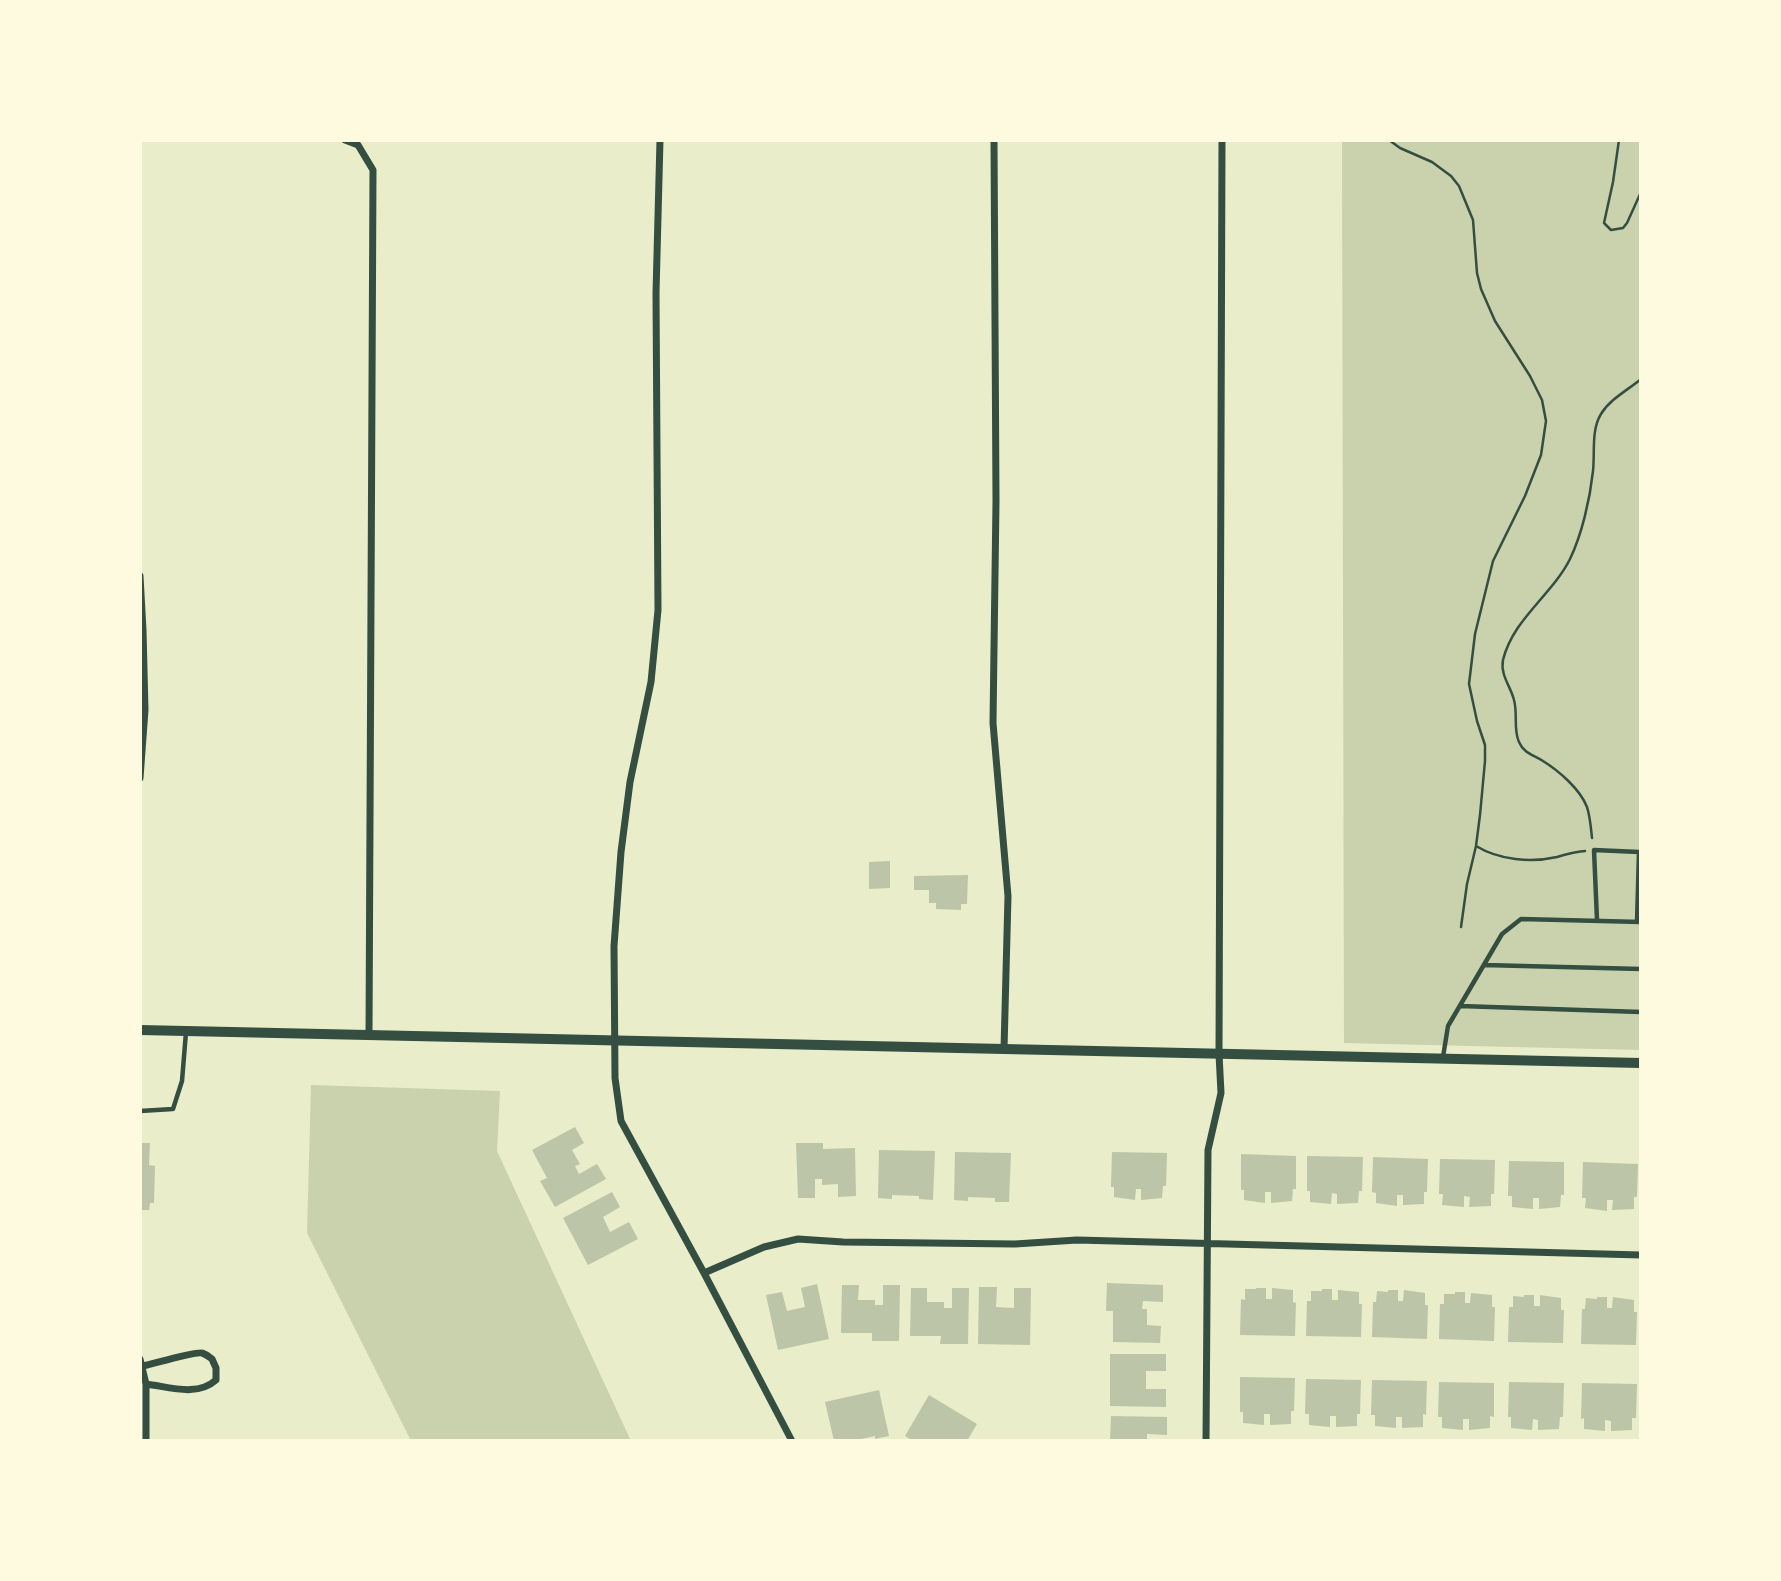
<!DOCTYPE html>
<html>
<head>
<meta charset="utf-8">
<style>
	body { margin:0 }
	#map { position:relative; width:1781px; height:1581px; overflow:hidden; background:#e9edc9; font-family:Commissioner,sans-serif }
	canvas { display:block }
	.frame { position:absolute; inset:0; border:142px solid #fefae0; pointer-events:none }
</style>
</head>
<body>
<div id="map">
<canvas width="1781" height="1581"></canvas>
<div class="frame"></div>
</div>
<script>
const context = document.querySelector('canvas').getContext('2d');
context.lineJoin = 'round';
function fill(path, color) { context.fillStyle = color; context.fill(path, 'evenodd'); }
function strokePath(path, color, width, dash) { context.strokeStyle = color; context.lineWidth = width; context.lineCap = dash ? 'butt' : 'round'; context.setLineDash(dash || []); context.stroke(path); }
const green = new Path2D(`
	M1342,140h299v910l-297,-7z
	M311,1085l189,6 -3,60 134,290h-220l-104,-208z`);
const building = new Path2D(`
	M890,861v27l-21,1v-27z
	M968,875l-1,29h-6v6l-25,-1v-6h-7v-13h-15v-14z
	M575,1127l9,16 -12,7 8,14 -5,2 4,8 18,-10 9,15 -51,28 -15,-26 7,-3 -15,-28z
	M140,1143h10l-1,22 6,1 -1,37h-4l-1,7h-9z
	M796,1143h27v6l32,-1 1,48 -18,1v-13l-16,1v-6h-7v19h-17z
	M879,1150l56,1 -2,49 -14,-1v-3l-27,-1v4l-14,-1z
	M955,1152l56,1 -2,49h-14v-4l-27,-1v4l-14,-1z
	M1112,1152l55,1 -1,33h-3l-1,12 -21,2v-11h-5l-1,11 -21,-3v-10h-3z
	M1241,1154l55,2v33h-3l-1,12 -21,2v-11h-6v11l-21,-3v-10h-3z
	M1307,1156l56,1 -1,34h-3l-1,12 -21,1v-10l-5,-1 -1,11 -21,-2v-11h-3z
	M1373,1157l55,2 -1,33h-3v12l-21,1v-10h-6v11l-21,-3v-10l-4,-1z
	M1440,1159l55,1 -1,34h-3v12l-22,1 1,-10 -6,-1v11l-22,-2 1,-11h-4z
	M1509,1161l55,1v33h-3l-1,12 -21,2v-11h-6v11l-21,-2v-11h-4z
	M1583,1162l55,2 -1,33h-3v12l-22,1 1,-10h-6v11l-22,-3 1,-10h-4z
	M612,1192l8,15 -17,10 7,15 19,-10 9,17 -50,26 -25,-47z
	M1107,1283l56,2v17l-20,-1 -1,8h5v16l14,1 -1,17 -47,-1v-31h-7z
	M817,1284l12,55 -51,11 -12,-55 16,-3 5,19 18,-4 -4,-19z
	M842,1285h17l-1,15h17v5h8v-20h17l-1,56h-27v-8h-31z
	M979,1287h18l-1,20 18,1v-20h17l-1,57 -52,-1z
	M911,1288h16v14h17v6h8v-20h17l-1,56h-28l1,-8h-31z
	M1256,1288h10v11h6v-11l21,2v12l3,1 -1,33 -55,-1 1,-36 4,1v-11h11z
	M1322,1289h10v11h6v-10l21,2v12h3l-1,33 -55,-1 1,-35h4v-10h11z
	M1388,1290h10v11h5l1,-11 21,3v12h3l-1,34 -55,-2 1,-35h3l1,-11 11,1z
	M1455,1292h10v11h5l1,-10 21,2v12h3l-1,34 -55,-2 1,-35h4v-10h11z
	M1524,1295h10v11h6v-11l21,3v12h3l-1,33 -55,-1 1,-35h4v-11l11,1z
	M1597,1297h10v11h5l1,-11 21,3v12h3l-1,33 -55,-1 1,-35h3l1,-11 11,1z
	M1110,1354h56v17h-20v18h20v18l-56,-1z
	M1240,1377l55,1 -1,33h-3v13l-21,1v-11h-6v11l-21,-2v-11h-3z
	M1306,1379l55,1 -1,34h-3v12l-21,1v-11h-6v11l-21,-2v-11h-4z
	M1372,1380l55,1 -1,34 -3,-1v13l-21,1v-11h-6v11l-21,-2v-11h-4z
	M1439,1382l55,1v34l-4,-1v12l-21,2v-11h-6v11l-21,-2v-11h-4z
	M1509,1382l55,1 -1,34h-3l-1,12 -21,1v-10l-5,-1 -1,11 -21,-2v-11h-3z
	M1582,1383l55,1 -1,34h-4v12l-21,1v-10l-6,-1v11l-21,-2v-11l-3,1z
	M879,1390l10,46 -14,3v-3l-23,5h-18l-9,-39z
	M929,1395l48,29 -10,17h-54l-8,-5z
	M1111,1416l56,1v18l-20,-1v7h-37z`);
const path = new Path2D(`
	M1389,140l11,8 32,14 19,14 8,10 14,34 4,53 4,16 14,32 35,55 12,24 4,21 -5,34 -16,41 -32,65 -18,73 -6,50 8,37 8,24v16l-5,54 -4,31 -9,38 -6,43
	M1619,140l-6,42 -9,41 7,7 12,-2 4,-5 14,-31
	M1592,838c-1,-10 -2,-22 -5,-31 -7,-18 -28,-36 -44,-46 -9,-6 -19,-7 -24,-19 -6,-13 -1,-28 -5,-42 -3,-13 -14,-25 -11,-40 10,-41 49,-65 67,-101 12,-25 20,-60 23,-88 2,-18 -2,-41 8,-57 9,-15 27,-24 40,-35
	M1476,846c23,14 55,17 81,11 10,-3 18,-5 28,-6`);
const service = new Path2D(`
	M1597,920l-3,-70 45,2 -2,70
	M1484,965l157,4
	M1460,1006l181,6
	M1443,1057l5,-31 54,-92 19,-15 120,3
	M140,1111l33,-2 9,-28 4,-49`);
const minor = new Path2D(`
	M345,140l13,5 15,25 -4,865
	M660,140l-4,153 2,317 -7,72 -21,100 -9,70 -7,94 1,132 6,43 83,152 88,168
	M994,140l2,361 -3,222 15,173 -4,153
	M140,576l3,54 2,80 -5,68
	M704,1273l60,-26 34,-8 45,3 172,2 62,-4 564,15
	M140,1359l6,25v57
	M143,1366c10,-2 53,-15 59,-13 4,1 7,4 10,6l4,9v12c-19,17 -46,7 -70,4
	M1206,1441l2,-291 13,-57 -2,-39 3,-914`);
const secondary = new Path2D(`
	M140,1030l1501,33`);
fill(green, '#cad2ad');
fill(building, '#bcc5a7');
strokePath(path, '#344e41', 2.5);
strokePath(service, '#344e41', 4.5);
strokePath(minor, '#344e41', 7);
strokePath(secondary, '#344e41', 10);
</script>
</body>
</html>
